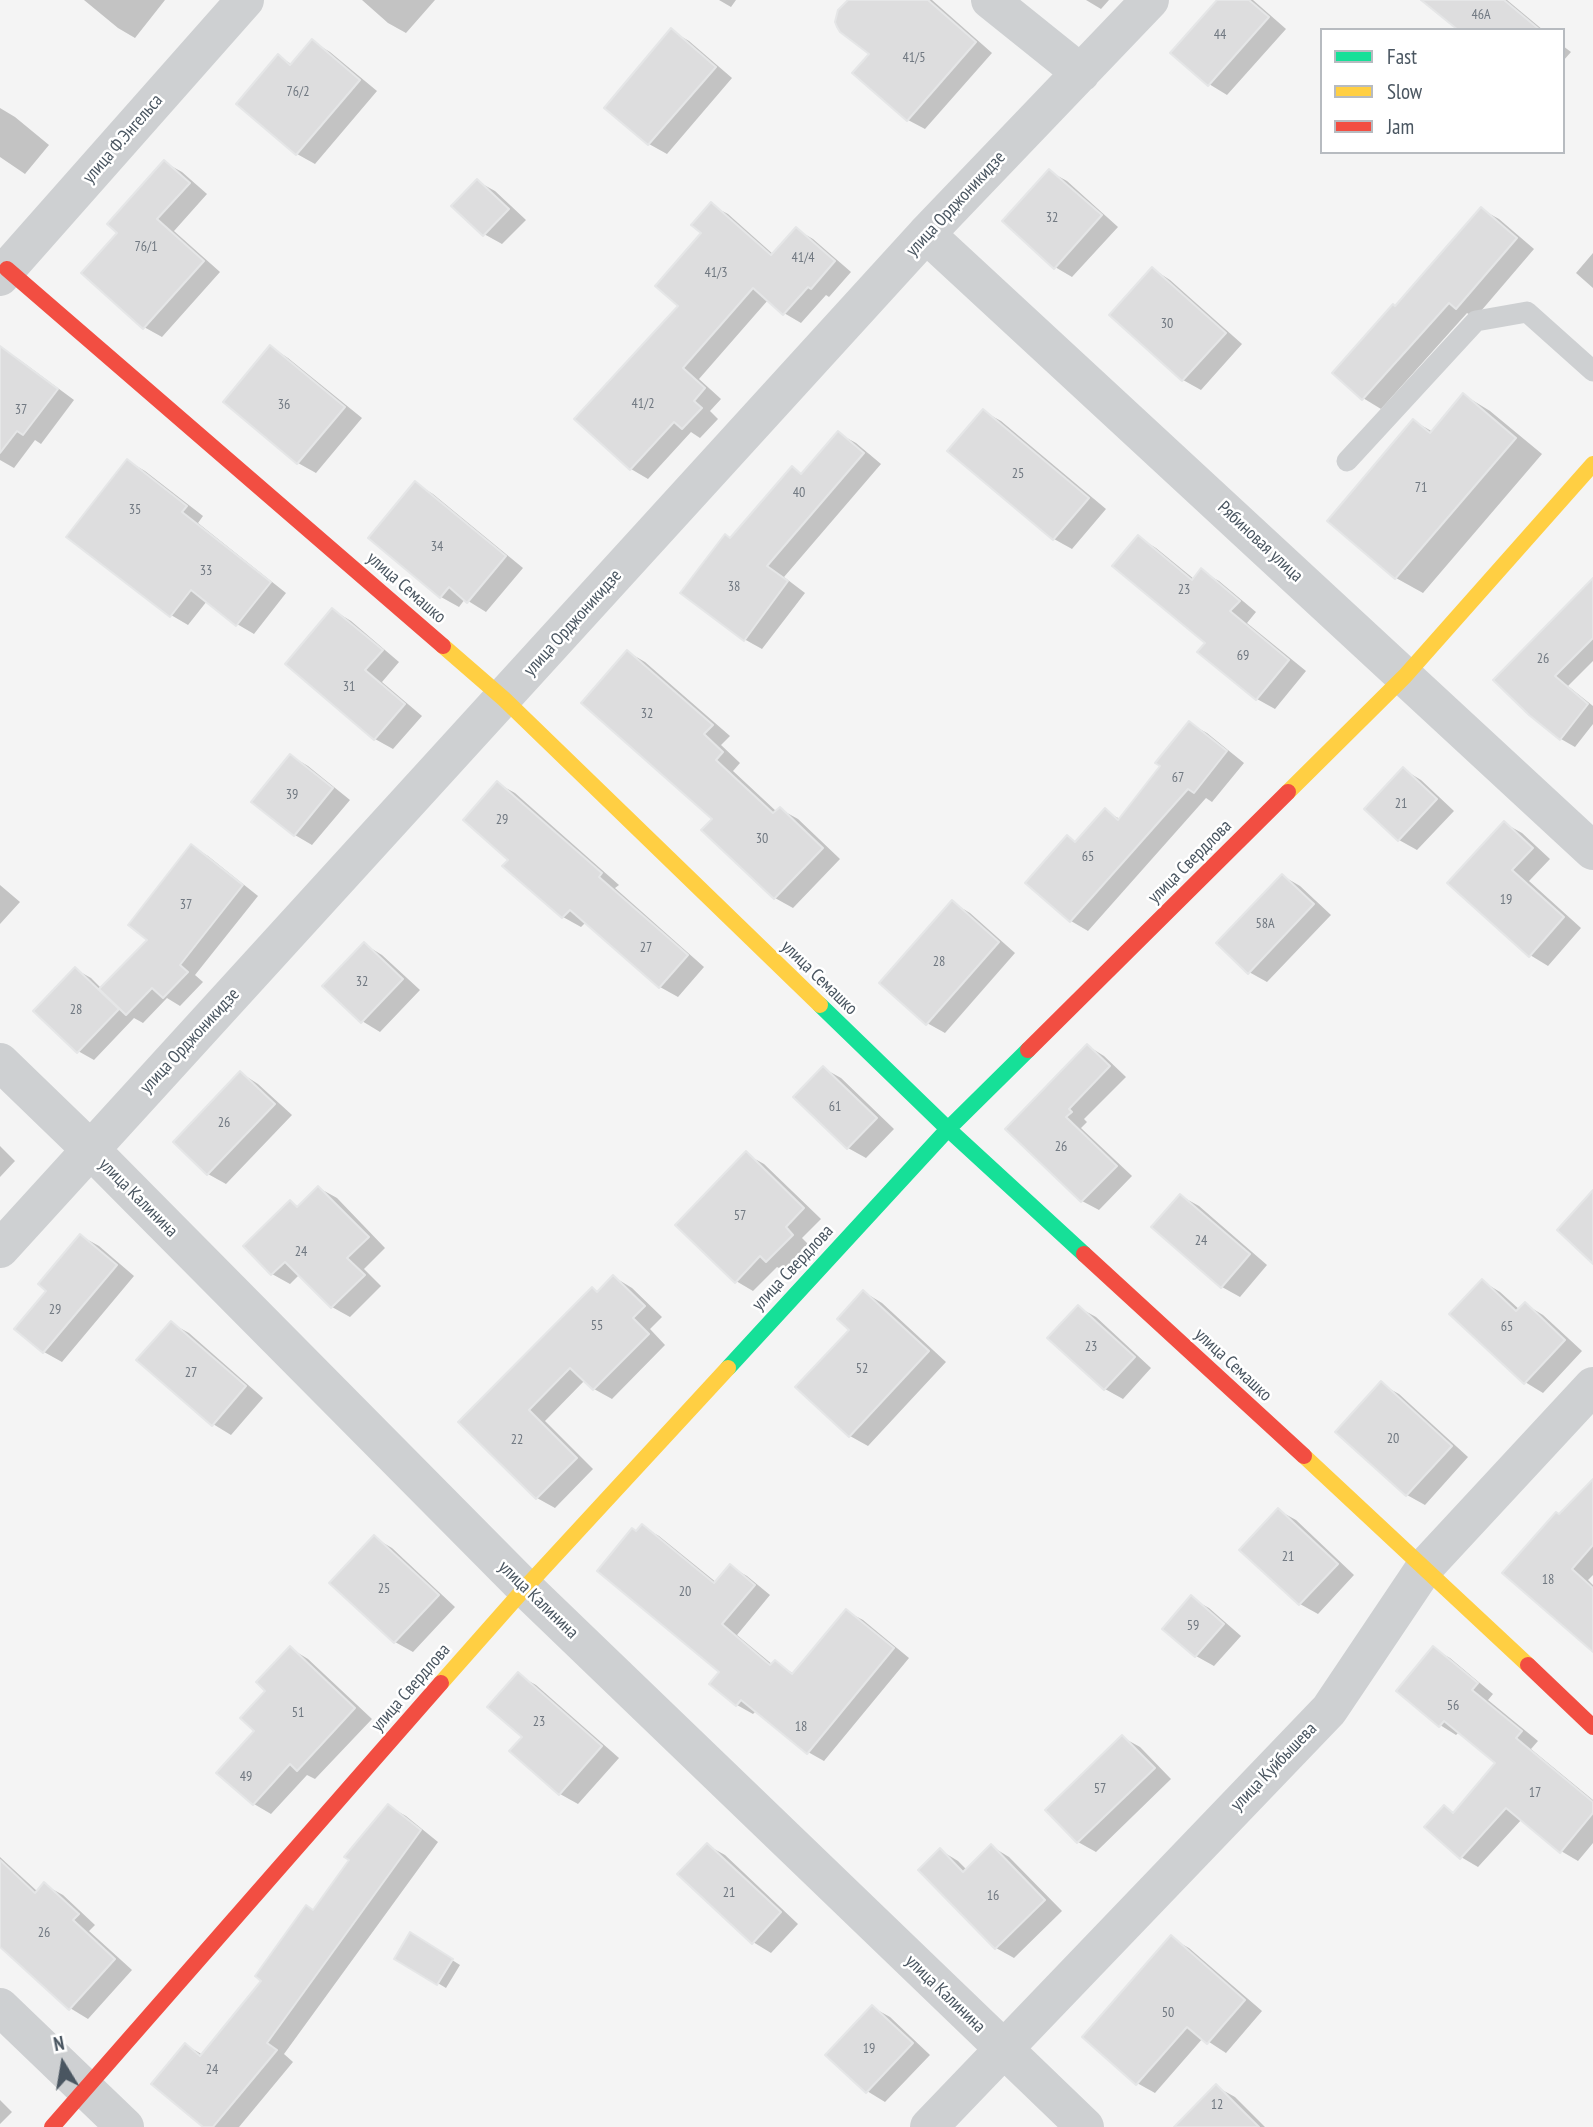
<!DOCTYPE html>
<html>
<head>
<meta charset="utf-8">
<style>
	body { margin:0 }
	#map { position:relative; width:1593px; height:2127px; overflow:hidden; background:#f4f4f4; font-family:"PT Sans Narrow",sans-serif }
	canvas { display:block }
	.legend { position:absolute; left:1320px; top:28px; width:245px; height:126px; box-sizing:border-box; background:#fff; border:2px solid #b7bbc0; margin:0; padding:9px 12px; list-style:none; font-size:21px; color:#4a5661 }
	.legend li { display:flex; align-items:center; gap:14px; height:35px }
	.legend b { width:35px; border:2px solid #b7bbc0 }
	.north { position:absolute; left:28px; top:2029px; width:70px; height:70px; -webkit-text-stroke:5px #fff; paint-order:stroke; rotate:349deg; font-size:19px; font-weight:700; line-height:28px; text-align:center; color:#4a5661 }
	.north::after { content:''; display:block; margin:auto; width:24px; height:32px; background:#4a5661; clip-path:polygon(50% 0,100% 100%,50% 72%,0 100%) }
</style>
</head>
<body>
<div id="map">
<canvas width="1593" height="2127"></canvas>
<ul class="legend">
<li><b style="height:9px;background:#16e098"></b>Fast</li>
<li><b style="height:9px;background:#ffcf43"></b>Slow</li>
<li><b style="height:9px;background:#f24e42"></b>Jam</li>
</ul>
<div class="north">N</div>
</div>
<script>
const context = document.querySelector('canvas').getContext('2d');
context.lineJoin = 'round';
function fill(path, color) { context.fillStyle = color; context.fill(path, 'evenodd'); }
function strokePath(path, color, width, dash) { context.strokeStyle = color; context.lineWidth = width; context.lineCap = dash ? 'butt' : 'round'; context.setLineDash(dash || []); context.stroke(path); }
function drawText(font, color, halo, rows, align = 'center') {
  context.font = font + ' "PT Sans Narrow",sans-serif'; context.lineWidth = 5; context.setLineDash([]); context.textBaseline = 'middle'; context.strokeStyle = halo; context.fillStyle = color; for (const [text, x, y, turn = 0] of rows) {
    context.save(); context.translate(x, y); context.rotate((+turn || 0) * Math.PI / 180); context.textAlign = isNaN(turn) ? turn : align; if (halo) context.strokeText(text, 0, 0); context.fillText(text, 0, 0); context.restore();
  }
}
const shadow = new Path2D(`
	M84,0h81l-30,38 -17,-10z
	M362,0h73l-29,33 -18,-10z
	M719,0h17l-5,7z
	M854,0h78l60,53 -67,76 -17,-9 -37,-66z
	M1086,0h23l-8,9z
	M1219,0h34l33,29 -59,66 -18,-11z
	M1424,0h83l36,30h-83z
	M672,31l17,10 43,37 -65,76 -18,-10z
	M312,41l18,11 47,39 -62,73 -18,-10 -59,-50 40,-48 15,9z
	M1563,46l8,6 -8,9z
	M0,108l15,9 34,28 -24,29 -25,-17z
	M164,162l18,10 25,22 -33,37 46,41 -58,65 -18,-10 -25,-94z
	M1049,171l18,10 51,46 -46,50 -17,-10z
	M477,181l18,10 31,29 -24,24 -18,-10z
	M711,205l17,9 46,41 22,-26 17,10 38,33 -22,25 -3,-2 -25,28 -17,-10 -16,-13 -69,79 22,20 -11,12 8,8 -18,19 -9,-6 -43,47 -17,-10z
	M1481,209l18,10 35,30 -59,69 -8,-5 -86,96 -18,-11z
	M1593,253v35l-17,-15z
	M1153,269l17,11 72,64 -41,46 -18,-10 -72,-65z
	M271,347l17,11 74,60 -46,55 -18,-10z
	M3,349l17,11 54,40 -33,44 -6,-4 -21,28 -14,-8v-107z
	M1464,395l26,16 52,43 -119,139 -27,-15 -67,-57 85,-100 19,11z
	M983,411l18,10 105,88 -34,40 -18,-10z
	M838,433l18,10 25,21 -97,113 21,16 -43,56 -18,-10 -13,-100 61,-70 10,5z
	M128,461l17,10 58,45 -5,7 88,70 -32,41 -17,-10 -30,-23 -19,24 -17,-10z
	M415,483l18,11 90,74 -37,44 -21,-13 -6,8 -18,-10z
	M1138,537l18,11 38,31 7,-8 18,10 37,31 -9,11 59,48 -31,38 -18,-10 -50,-56z
	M1593,598v63l-25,25 25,20v18l-18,23 -14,-8 -31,-25z
	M333,610l18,11 48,41 -17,20 40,34 -29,33 -18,-10 -88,-75z
	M628,652l17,10 85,74 -9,9 19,18 -7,8 44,41 3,-3 18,10 42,40 -47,49 -18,-10 -71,-68 11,-11z
	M1189,723l18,10 37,30 -32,39 -6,-4 -118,133 -17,-10 -3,-83 9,5 28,-32 15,8 42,-53z
	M291,756l17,10 42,34 -38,45 -17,-10z
	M1403,769l18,11 33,31 -37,39 -18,-10z
	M497,783l18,10 104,92 -4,3 89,79 -26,30 -18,-10 -74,-65 -5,5 -18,-10 -53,-58z
	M1504,823l18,10 28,26 -21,22 52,47 -33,38 -18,-11 -81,-72z
	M192,846l16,10 50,40 -63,79 8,7 -23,24 -13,-8 -24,25 -9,-5 -40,42 -16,-9 -43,-40 40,-42 16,9 11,11 47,-50z
	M1283,876l17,10 31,29 -64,67 -18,-10z
	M0,885l20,17 -20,22z
	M952,902l18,11 45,40 -70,80 -18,-10z
	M364,944l18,11 38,35 -40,42 -18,-11z
	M1088,1046l16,10 22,21 -42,42 3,3 -6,6 51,48 -33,34 -17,-9 -74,-72z
	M823,1068l18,10 53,51 -28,29 -18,-10 -53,-51z
	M241,1073l17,11 34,31 -66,69 -18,-10 -33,-32z
	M0,1146l15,15 -15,16z
	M746,1154l18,10 57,55 -19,19 8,8 -25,25 -8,-4 -24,24 -17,-10z
	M319,1188l18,10 48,50 -21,21 17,17 -31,31 -18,-10 -32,-33 -10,10 -18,-10 18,-72 9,5z
	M1181,1196l18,10 68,59 -27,32 -18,-10 -68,-60z
	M81,1236l18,10 35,30 -72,86 -18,-10 -27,-23 31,-39z
	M614,1277l18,11 30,29 -12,12 15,16 -53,54 -18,-10 -9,-9 -40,41 48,48 -38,39 -18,-10 -76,-76z
	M1482,1281l18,11 20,18 5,-6 18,11 39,36 -39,42 -18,-11z
	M864,1292l18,11 64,59 -78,84 -18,-10 -52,-49 53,-57z
	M1078,1307l18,10 55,51 -28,31 -18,-10z
	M171,1323l18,10 74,65 -32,37 -18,-11z
	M1381,1384l18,10 69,63 -43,48 -18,-10 -70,-63z
	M1593,1481v94l-5,5 5,5v64l-88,-76z
	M1278,1510l18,10 58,55 -36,39 -18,-10z
	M643,1527l16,9 58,47 14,-16 16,9 23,19 -33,40 36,30 2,-3 19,12 52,-63 17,9 46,38 -85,103 -16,-9 -51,-42 -4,4 -16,-9 -15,-34 -85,-138z
	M375,1538l17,10 63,59 -42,45 -18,-10 -63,-59z
	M1191,1598l18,10 32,28 -27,30 -18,-10 -32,-28z
	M290,1648l18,11 64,60 -57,60 -8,-4 -36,39 -17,-10 3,-73 11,-40z
	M1434,1649l16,9 43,36 -5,6 50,41 -7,8 62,51v43l-15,18 -17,-10 -39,-32 -44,48 -17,-10 -17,-50 11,6 42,-50 -38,-31 -3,3 -16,-10z
	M518,1675l18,10 83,73 -41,46 -18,-10 -48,-43 12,-14z
	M1122,1737l18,10 31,32 -75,73 -18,-10 -31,-32z
	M388,1806l18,10 32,26 -154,212 9,8 -54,65h-34l-19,-82 17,10 61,-74z
	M707,1845l18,10 73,69 -27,29 -18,-11z
	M991,1846l18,11 53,54 -48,47 -18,-10 -56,-98 18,11 9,9z
	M0,1857l38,35 7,-7 18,10 32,30 -6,6 43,39 -44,49 -18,-11 -70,-64z
	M411,1934l49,31 -14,23 -50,-30z
	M1171,1938l18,10 73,63 -36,42 -23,-15 -48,55 -18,-10z
	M872,2007l18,10 40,38 -45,47 -18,-11z
	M1217,2087l18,10 30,30h-88z
	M0,2100l12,12 -12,12z`);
const building = new Path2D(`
	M848,0h80l48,42 -69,79 -55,-48 17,-19 -29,-22 -3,-5 -2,-5 3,-12z
	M1217,0h32l20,17 -61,69 -38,-33z
	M1421,0h83l36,30h-82z
	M671,28l45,39 -68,78 -44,-37z
	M312,39l48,41 -64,75 -60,-51 42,-50 12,11z
	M164,160l26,23 -33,36 47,42 -61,68 -62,-56 36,-40 -10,-9z
	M1049,169l53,46 -48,54 -52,-48z
	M477,179l32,30 -26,27 -32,-30z
	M711,202l60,53 25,-28 39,34 -24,28 -3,-2 -25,28 -30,-27 -70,80 22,20 -11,13 8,7 -20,21 -8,-7 -44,48 -56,-51 104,-113 -23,-20 46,-53 -10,-8z
	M1481,207l36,31 -61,71 -7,-6 -87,97 -30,-27 61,-69 2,2z
	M1152,267l74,66 -44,48 -73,-66z
	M270,345l75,62 -48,57 -74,-62z
	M0,346l58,43 -35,46 -6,-4 -17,22z
	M1463,393l53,45 -121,141 -68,-58 86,-102 17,14z
	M983,409l106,89 -36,42 -106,-89z
	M838,431l26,22 -97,113 21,15 -44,60 -64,-48 45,-59 5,4 62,-72 9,8z
	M127,459l60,47 -5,6 89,70 -35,44 -45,-36 -21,27 -104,-80z
	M415,481l91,75 -39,47 -18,-16 -9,11 -72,-60z
	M1138,535l54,45 9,-12 39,33 -10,10 59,49 -33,40 -59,-48 8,-9 -93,-77z
	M1593,578v60l-38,38 33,28 -28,36 -31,-25 -36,-35z
	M332,608l51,42 -18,20 40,34 -31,36 -89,-76z
	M627,650l86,75 -9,9 19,18 -7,8 57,53 7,-6 43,41 -49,51 -73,-69 11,-11 -131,-116z
	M1189,721l38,30 -33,42 -6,-4 -118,133 -45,-39 42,-48 8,7 30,-34 13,12 42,-54 -5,-3z
	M290,754l43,34 -39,48 -43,-34z
	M1403,767l34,32 -39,42 -34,-32z
	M497,781l105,92 -3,4 89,78 -29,33 -89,-78 -8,8 -60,-52 6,-6 -45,-40z
	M1504,821l29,27 -21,22 52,47 -35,40 -82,-74z
	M191,844l52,41 -63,80 8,7 -25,26 -11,-10 -26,27 -27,-26 48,-49 -19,-15z
	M1282,874l32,30 -66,70 -32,-31z
	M952,900l47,42 -73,83 -47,-42z
	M364,942l39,37 -42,44 -39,-37z
	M75,967l44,42 -42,44 -44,-42z
	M1087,1044l23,22 -41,43 3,3 -6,5 51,49 -36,36 -76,-73z
	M823,1066l54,52 -30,31 -54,-52z
	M240,1071l35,33 -68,71 -34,-33z
	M746,1151l58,57 -18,19 7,8 -27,27 -6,-6 -25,27 -60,-58z
	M318,1186l51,51 -22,21 18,17 -34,33 -46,-46 -14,13 -28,-29 47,-46 7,7z
	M1593,1190v74l-36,-34z
	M1180,1194l70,60 -29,34 -70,-61z
	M80,1234l37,31 -74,88 -29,-24 32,-38 -8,-7z
	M613,1275l32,31 -12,12 16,16 -56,56 -23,-22 -41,42 48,48 -41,41 -78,-77 134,-135 5,5z
	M1482,1279l34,32 9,-9 40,38 -41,44 -75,-70z
	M863,1290l66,61 -80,86 -54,-50 54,-57 -12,-11z
	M1078,1305l57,52 -31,33 -57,-52z
	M171,1321l75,65 -34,40 -76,-66z
	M1381,1381l71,65 -46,50 -71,-64z
	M1593,1479v66l-21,24 21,19v64l-91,-79 54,-61 3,2z
	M1278,1508l60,56 -39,41 -60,-55z
	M642,1524l72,59 16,-19 25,21 -33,39 48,41 5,-5 17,14 54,-65 48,39 -87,106 -66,-54 -5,6 -27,-22 10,-12 -122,-101 35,-43 4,3z
	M374,1535l65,60 -45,48 -65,-60z
	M1191,1595l33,29 -29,33 -33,-28z
	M290,1646l65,62 -58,63 -7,-7 -37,41 -37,-32 38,-42 -14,-13 25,-27 -9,-9z
	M1433,1646l45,37 -6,7 50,41 -6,7 77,64v11l-33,40 -54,-45 -46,51 -36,-32 20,-22 9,8 42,-50 -51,-42 -5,6 -43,-36z
	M518,1672l84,74 -43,49 -50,-44 13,-14 -35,-30z
	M1122,1735l33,33 -78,75 -32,-33z
	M388,1804l33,26 -154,213 10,7 -64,77h-10l-52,-43 34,-41 15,13 61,-75 -6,-5 51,-71 7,5 36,-50 -5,-3z
	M707,1843l74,69 -29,32 -75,-70z
	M991,1844l54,56 -50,49 -77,-79 22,-22 23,24z
	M0,1860l35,33 9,-11 35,32 -6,6 42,39 -46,51 -69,-63z
	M410,1932l43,27 -16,26 -43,-26z
	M1171,1935l74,65 -38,44 -20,-17 -51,58 -54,-48z
	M872,2005l41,38 -47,50 -41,-38z
	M1216,2084l43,43h-85z`);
const lane = new Path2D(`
	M1347,461l129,-140 51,-9 66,59`);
const street = new Path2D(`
	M990,0l91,73
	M926,234l667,617
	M0,277l245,-277
	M0,1062l90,87 435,439 560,539
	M0,1249l926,-1015 224,-234
	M0,2007l125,120
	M929,2127l400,-417 96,-143 168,-181`);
const fast = new Path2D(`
	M820,1005l128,124 136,125
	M728,1368l220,-239 80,-79`);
const slow = new Path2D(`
	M443,646l61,53 316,306
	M1288,792l117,-116 188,-212
	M1304,1456l224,209
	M441,1683l84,-95 203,-220`);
const jam = new Path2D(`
	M7,269l436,377
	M1028,1050l260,-258
	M1084,1254l220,202
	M1528,1665l65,62
	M52,2127l389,-444`);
const numberNames = [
	["46А",1481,15],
	["44",1220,35],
	["41/5",914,58],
	["76/2",298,92],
	["32",1052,218],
	["76/1",146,247],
	["41/4",803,258],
	["41/3",716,273],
	["30",1167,324],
	["41/2",643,404],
	["36",284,405],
	["37",21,410],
	["25",1018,474],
	["71",1421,488],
	["40",799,493],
	["35",135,510],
	["34",437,547],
	["33",206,571],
	["38",734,587],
	["23",1184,590],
	["69",1243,656],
	["26",1543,659],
	["31",349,687],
	["32",647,714],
	["67",1178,778],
	["39",292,795],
	["21",1401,804],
	["29",502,820],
	["30",762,839],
	["65",1088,857],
	["19",1506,900],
	["37",186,905],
	["58А",1265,924],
	["27",646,948],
	["28",939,962],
	["32",362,982],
	["28",76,1010],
	["61",835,1107],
	["26",224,1123],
	["26",1061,1147],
	["57",740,1216],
	["24",1201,1241],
	["24",301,1252],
	["29",55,1310],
	["55",597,1326],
	["65",1507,1327],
	["23",1091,1347],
	["52",862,1369],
	["27",191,1373],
	["20",1393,1439],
	["22",517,1440],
	["21",1288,1557],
	["18",1548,1580],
	["25",384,1589],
	["20",685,1592],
	["59",1193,1626],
	["56",1453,1706],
	["51",298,1713],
	["23",539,1722],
	["18",801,1727],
	["49",246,1777],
	["57",1100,1789],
	["17",1535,1793],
	["21",729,1893],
	["16",993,1896],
	["26",44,1933],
	["50",1168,2013],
	["19",869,2049],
	["24",212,2070],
	["12",1217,2105]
];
const streetNames = [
	["улица Ф.Энгельса",123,139,-49],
	["улица Орджоникидзе",956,204,-47],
	["Рябиновая улица",1260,542,43],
	["улица Семашко",406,588,41],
	["улица Орджоникидзе",573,623,-48],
	["улица Свердлова",1190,862,-45],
	["улица Семашко",819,978,44],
	["улица Орджоникидзе",190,1041,-47],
	["улица Калинина",138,1198,45],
	["улица Свердлова",793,1268,-47],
	["улица Семашко",1233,1365,43],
	["улица Калинина",538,1600,44],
	["улица Свердлова",411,1688,-49],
	["улица Куйбышева",1274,1767,-46],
	["улица Калинина",945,1994,44]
];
fill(shadow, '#0003');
fill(building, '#ddddde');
strokePath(building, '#e5e6e7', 2);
strokePath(lane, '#ced0d2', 21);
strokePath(street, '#ced0d2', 38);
strokePath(fast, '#16e098', 16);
strokePath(slow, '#ffcf43', 16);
strokePath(jam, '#f24e42', 16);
drawText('14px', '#707881', null, numberNames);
drawText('18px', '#4a5661', '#fff', streetNames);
</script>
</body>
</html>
